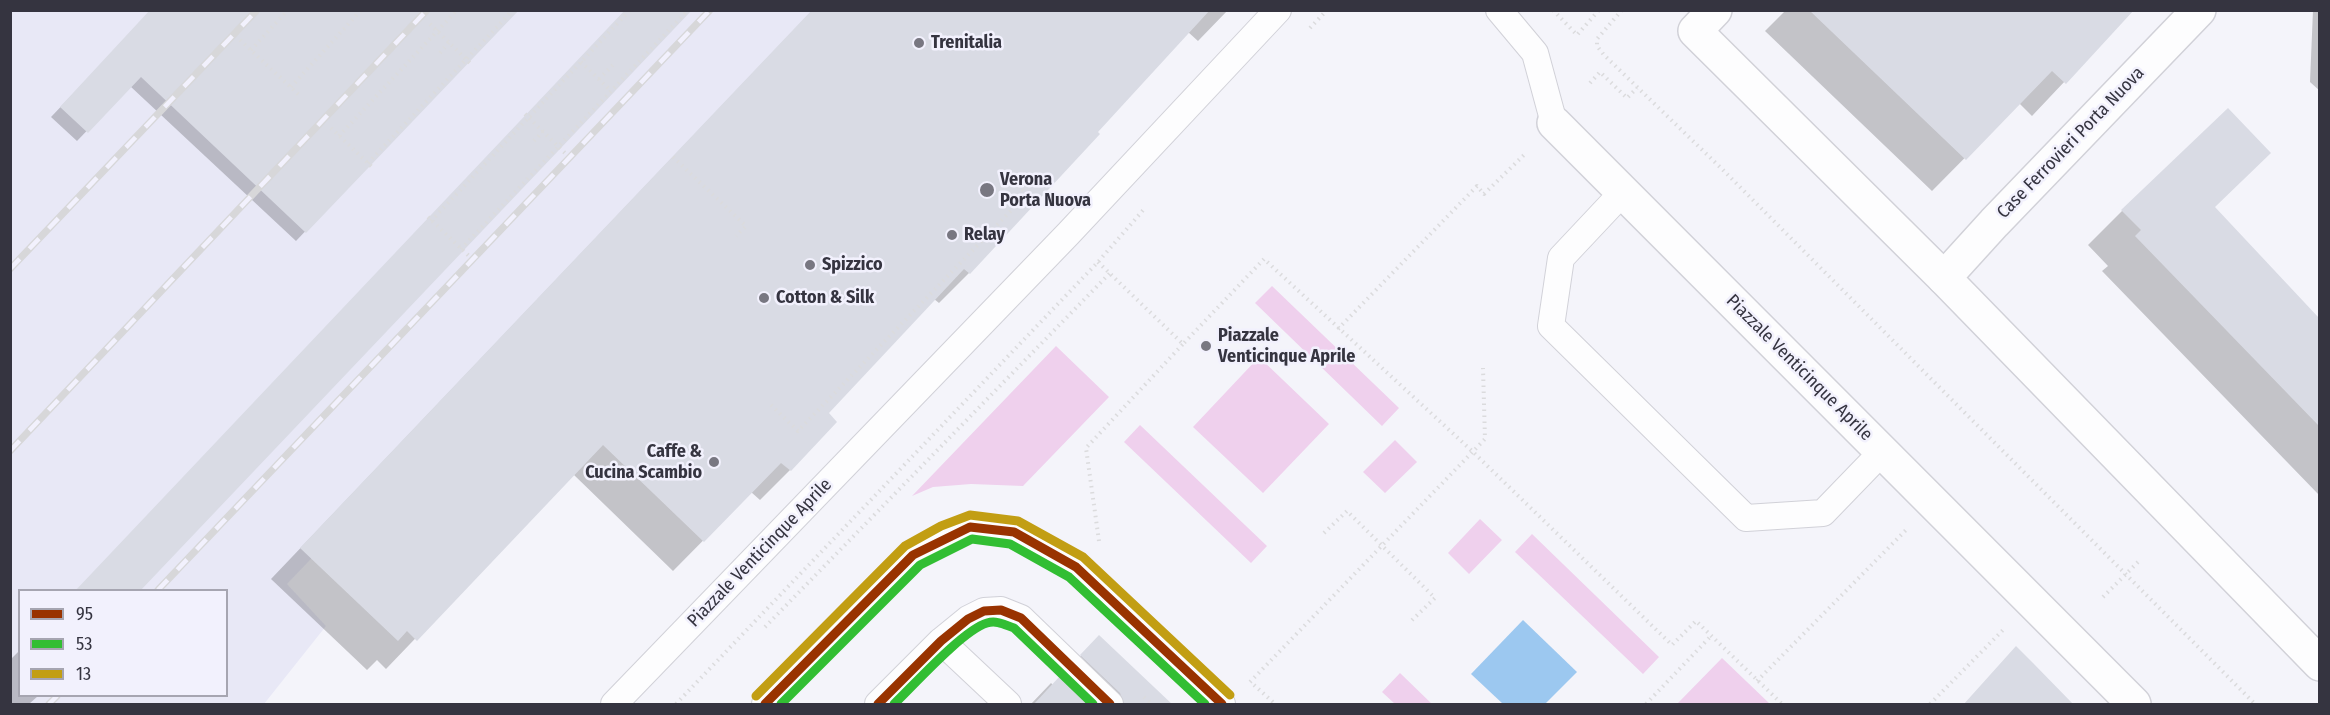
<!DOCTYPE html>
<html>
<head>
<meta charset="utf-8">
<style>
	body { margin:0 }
	#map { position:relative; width:2330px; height:715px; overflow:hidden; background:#f4f4fa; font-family:"Fira Sans Condensed",sans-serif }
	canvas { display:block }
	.frame { position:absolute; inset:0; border:12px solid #353440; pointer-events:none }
	.legend { position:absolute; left:18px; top:589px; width:210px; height:108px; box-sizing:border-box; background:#f2f1fd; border:2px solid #a6a5b1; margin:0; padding:8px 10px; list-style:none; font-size:18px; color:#353440 }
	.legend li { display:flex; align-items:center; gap:12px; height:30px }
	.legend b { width:30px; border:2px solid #a6a5b1 }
</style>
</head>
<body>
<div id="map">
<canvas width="2330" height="715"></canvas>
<div class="frame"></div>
<ul class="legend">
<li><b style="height:8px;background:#930"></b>95</li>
<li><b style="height:8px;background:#32be33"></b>53</li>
<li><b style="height:8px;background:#c29e13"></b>13</li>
</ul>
</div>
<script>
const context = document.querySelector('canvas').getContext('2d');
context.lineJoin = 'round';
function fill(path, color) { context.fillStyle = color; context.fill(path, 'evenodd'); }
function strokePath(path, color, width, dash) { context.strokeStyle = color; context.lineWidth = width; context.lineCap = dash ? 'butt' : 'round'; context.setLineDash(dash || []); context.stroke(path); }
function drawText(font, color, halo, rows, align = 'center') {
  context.font = font + ' "Fira Sans Condensed",sans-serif'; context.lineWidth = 5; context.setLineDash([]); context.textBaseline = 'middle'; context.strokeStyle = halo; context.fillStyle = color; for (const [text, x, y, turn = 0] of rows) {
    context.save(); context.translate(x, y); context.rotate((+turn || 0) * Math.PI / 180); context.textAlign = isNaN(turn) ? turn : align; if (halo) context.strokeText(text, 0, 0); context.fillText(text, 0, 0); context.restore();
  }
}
const built = new Path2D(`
	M10,11h826l-549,573 39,42 -62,78h-253zM20,590h206v106h-206z`);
const green = new Path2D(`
	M1272,286l127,122 -17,18 -127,-123z
	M1056,346l53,51 -86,89 -52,-2 -38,3 -21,9z
	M1259,357l70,67 -66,69 -70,-66z
	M1140,425l127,121 -16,17 -127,-121z
	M1395,440l22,22 -32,31 -22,-21z
	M1480,519l22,21 -33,34 -21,-21z
	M1532,534l127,123 -16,17 -128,-122z
	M1722,658l48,46h-93z
	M1400,673l32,31h-37l-13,-12z`);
const water = new Path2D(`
	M1523,620l54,52 -32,32h-42l-32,-30z`);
const shadow = new Path2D(`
	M153,10h363l-220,231 -166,-155 -53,55 -26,-24z
	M813,10h415l-30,31 -10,-9 -92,100 2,2 -129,139 -30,30 -5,-4 -107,114 -37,57 -30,30 -9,-8 -78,79 -100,-97 -187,195 -9,-9 -10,10 -96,-91z
	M1786,10h346l-100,106 -13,-13 -87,88 -167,-160z
	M2313,10h7v81l-10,-9z
	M2213,208l107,112v176l-218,-225 6,-5 -20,-21 34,-34z
	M1099,637l71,67h-58l-40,-39z
	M20,650v46h18l-9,8h-19v-44z
	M1051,683l2,2 34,19h-56z`);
const building = new Path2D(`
	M150,10h369l-213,223 -165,-156 -53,56 -28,-26z
	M625,10h67l-552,581h-65z
	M812,10h398l-112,122 2,2 -130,140 -6,-5 -135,144 8,9 -46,49 -10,-8 -77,79 -101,-97 -186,196 -10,-10 -9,10 -98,-93z
	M1809,10h325l-68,74 -14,-13 -86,89z
	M2228,108l43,45 -56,54 104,111v108l-184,-190 6,-6 -20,-20z
	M1099,635l74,70h-48l-5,-12 -40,-38z
	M2016,646l17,17 41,42h-111z
	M1060,676l29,29h-56z`);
const path = new Path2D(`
	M1553,10l24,25 22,-25
	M1622,10l-25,29v7l7,9 119,115 532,534
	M430,24l41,40
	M1310,28l17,-18
	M240,40l59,55
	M251,50l37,-40
	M440,53l9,-11
	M581,62l30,29
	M599,79l15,-15
	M1590,83l10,-11 27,26 10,-10
	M291,87l70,-77
	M525,114l40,39
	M331,128l41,39
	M339,136l118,-126
	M534,141l9,-10
	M673,157l73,69 -10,10
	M368,163l145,-153
	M428,217l41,39
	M431,221l199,-211
	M461,249l227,-239
	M1098,262l85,82 81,-85 208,192 200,194 24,-24 86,83
	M1338,329l139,-143 7,8 42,-41
	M771,405l27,26 229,-237 -8,-7
	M1324,533l23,-22 88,87 -25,24
	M1099,541l-13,-93 97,-104
	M2103,597l38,-38
	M765,627l345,-354
	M1757,681l149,-151
	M1250,682l235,-243 -2,-71
	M1254,685l21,19
	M1144,697l8,7
	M676,704l422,-442 47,-54
	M1646,704l65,-68
	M1930,704l74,-75`);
const lane = new Path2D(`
	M1499,10l36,43 19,70
	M1624,191l-63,67 -10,68 195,192 77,-5 59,-61
	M941,641l67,63
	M614,704l454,-470 210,-224
	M765,704l148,-149 33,-18 24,-10 44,5 62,35 146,137
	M878,704l63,-63 27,-22 16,-8 17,-1 20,8 89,86`);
const street = new Path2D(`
	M1715,10l-20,21 249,247
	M1554,123l580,581`);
const secondary = new Path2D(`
	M2199,10l-205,213 -50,55 376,386`);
const rail = new Path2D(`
	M10,269l247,-259
	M10,451l417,-441
	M158,590l552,-580
	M49,704l8,-8`);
const bus1 = new Path2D(`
	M765,704l148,-149 57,-28 44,5 62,35 146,137
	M878,704l63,-63 27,-22 16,-8 17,-1 20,8 89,86`);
const bus2 = new Path2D(`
	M781,704l139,-139 52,-26 38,5 59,33 136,127
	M894,704c20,-19 69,-74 93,-81 10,-3 18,2 27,5l79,76`);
const bus3 = new Path2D(`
	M756,696l149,-150 36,-20 29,-11 48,6 65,36 147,138`);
const markers = [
	[919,43,6,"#787781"],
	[987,190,8,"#787781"],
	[952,235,6,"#787781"],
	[810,265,6,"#787781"],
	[764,298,6,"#787781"],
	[1206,346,6,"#787781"],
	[714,462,6,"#787781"]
];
const poiNames = [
	["Trenitalia",931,43],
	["Verona",1000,180],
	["Porta Nuova",1000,201],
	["Relay",964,235],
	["Spizzico",822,265],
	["Cotton & Silk",776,298],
	["Piazzale",1218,336],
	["Venticinque Aprile",1218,357],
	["Caffe &",702,452,"right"],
	["Cucina Scambio",702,473,"right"]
];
const streetNames = [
	["Case Ferrovieri Porta Nuova",2071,143,-46],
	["Piazzale Venticinque Aprile",1799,368,45],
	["Piazzale Venticinque Aprile",760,553,-46]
];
fill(built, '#e8e8f6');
fill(green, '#efd0ed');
fill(water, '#9cc8f0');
fill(shadow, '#0003');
fill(building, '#d9dbe4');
strokePath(lane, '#d1d1d8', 28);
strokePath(street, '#d1d1d8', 36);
strokePath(secondary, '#d1d1d8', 36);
strokePath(path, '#dbdbdd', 4, [1.5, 4.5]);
strokePath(lane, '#fdfdfe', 26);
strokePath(street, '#fdfdfe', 33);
strokePath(secondary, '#fdfdfe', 33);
strokePath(rail, '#d7d7d9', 7);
strokePath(rail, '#f2f1fd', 4.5, [14]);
strokePath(bus1, '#930', 9);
strokePath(bus2, '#32be33', 9);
strokePath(bus3, '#c29e13', 9);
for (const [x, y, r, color] of markers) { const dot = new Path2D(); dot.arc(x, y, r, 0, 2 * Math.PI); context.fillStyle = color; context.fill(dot); strokePath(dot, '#f2f1fd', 2); }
drawText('bold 18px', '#353440', '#f2f1fd', poiNames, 'left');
drawText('18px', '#353440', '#f2f1fd', streetNames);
</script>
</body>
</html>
